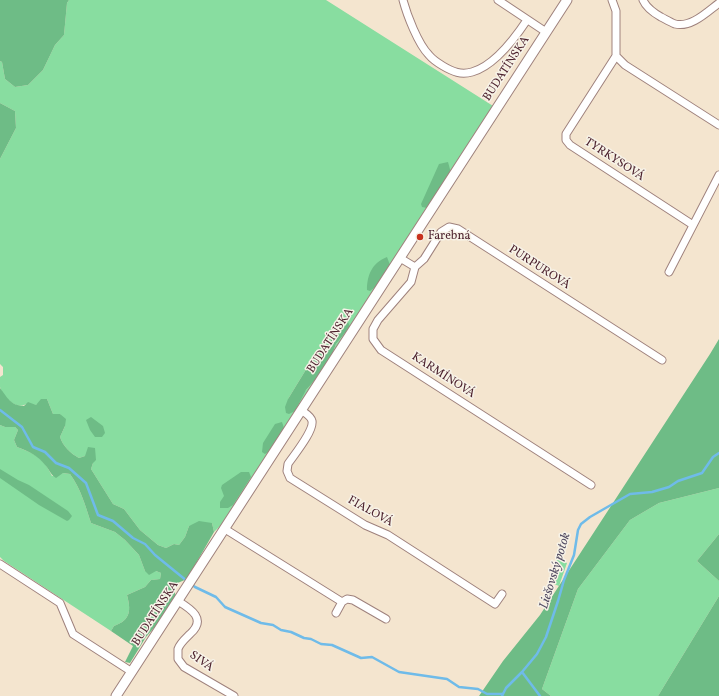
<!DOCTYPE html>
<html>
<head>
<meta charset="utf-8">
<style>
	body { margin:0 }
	canvas { display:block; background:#f4e5cf }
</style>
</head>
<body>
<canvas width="719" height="696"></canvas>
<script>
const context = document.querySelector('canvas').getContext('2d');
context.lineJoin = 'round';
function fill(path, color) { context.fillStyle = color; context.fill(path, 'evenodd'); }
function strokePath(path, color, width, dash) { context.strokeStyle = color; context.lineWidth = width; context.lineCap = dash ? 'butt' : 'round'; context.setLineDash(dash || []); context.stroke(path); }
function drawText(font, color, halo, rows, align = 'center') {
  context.font = font + ' Vollkorn,serif'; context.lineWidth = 3; context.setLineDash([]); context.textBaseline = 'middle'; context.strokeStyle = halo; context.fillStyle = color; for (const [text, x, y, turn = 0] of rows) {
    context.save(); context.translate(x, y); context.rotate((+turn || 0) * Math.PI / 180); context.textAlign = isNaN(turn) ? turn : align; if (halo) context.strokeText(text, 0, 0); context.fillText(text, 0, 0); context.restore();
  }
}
const green = new Path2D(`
	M69,0h257l175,111 -250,385 -37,36 -2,-9 -23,3 -4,11 -6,8 -5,-1 -8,4 -8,-3 -18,-15 -16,-21 -11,-5 -22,-35 2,-6 -8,-7 -6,2c-9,-5 -16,-12 -19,-21l5,-11 -5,-12h-7l-6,-15 -11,6 -10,-1c-9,7 -24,-8 -26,-17 0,-3 0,-7 0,-10l3,-2v-8l-3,-3v-205l16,-31 -1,-17 -15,-8v-42l2,1 3,17 10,8 13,-2 15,-15 12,-25 9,-10 3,-32zM338,323l12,4 -14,17 -4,11 -16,24 -10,11 -18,9 22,-36 22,-24z
	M0,425l5,2h10l3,3 -4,10 3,7c18,7 26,10 35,29l11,-3 7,1c11,15 15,31 21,49l24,9 10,8 14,15 6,16h11l5,2 -1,6 -9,1 -6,7 -18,8c4,15 4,25 -13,31l-3,5 -107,-70 -4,-4z
	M719,488v46l-22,27 22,20v15l-61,100h-107l-9,-7 36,-100 52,-69 29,-17z
	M557,559l10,4 -8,23 -10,-4z`);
const forest = new Path2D(`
	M0,0h69l-2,3 -3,32 -9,10 -12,25 -15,15 -13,2 -10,-8 -3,-17 -2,-1z
	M0,103l15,8 1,17 -16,31z
	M448,162l3,11 -22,33 -2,2 -5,-1 -1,-3 18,-40z
	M387,257l3,8 -12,20 -8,6 -3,-1c0,-15 5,-27 20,-33z
	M347,319l3,8 -14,17 -4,11 -16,24 -10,11 -11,21 -6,3 -3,-1 -1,-6 3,-8 22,-36 22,-24 6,-16z
	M719,339v149l-60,15 -29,17 -52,69 -36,100 9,7h-72l24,-35 37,-46 170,-261z
	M0,388c7,9 11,18 24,18l4,-4 8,3 5,-6h6l6,15h7l6,5 -1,7 -5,11c3,9 10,16 19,21l6,-2 3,-9 7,1 1,12 -3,3 -2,6 22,35 11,5 16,21 18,15 8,3 8,-4 5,1 6,-8 4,-11 10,-5 13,2 2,9 -27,47 -14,6v3l3,8 -8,16 -22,25 -16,26 -5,-1 8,-16 -22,-15 3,-5c17,-6 17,-16 13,-31l18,-8 6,-7 9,-1 1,-6 -5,-2 -7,4 -4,-4 -6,-16 -14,-15 -10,-8 -24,-9c-6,-18 -10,-34 -21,-49l-7,-1 -7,5c-5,-3 -6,-7 -10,-12 -9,-11 -16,-14 -29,-19l-3,-7 4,-10 -3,-3h-10l-5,-2z
	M91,417l12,9 2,7 -3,4h-7l-5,-7 -4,-10z
	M282,422l2,6 -12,22 -7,4 -3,-2 1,-9 12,-19z
	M0,469l18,11 11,5 39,26 4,5 -3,4 -2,1 -28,-16 -39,-27z
	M241,472h8l2,5 -18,28 -5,3h-8v-6l4,-6 -3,-8 1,-3z
	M719,534v47l-22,-20z
	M719,596v100h-61z`);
const stream = new Path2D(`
	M0,410l22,17 11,20 12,5 11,11 13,5 17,15 12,32 15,6 20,17 12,6 10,11 32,26
	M191,584l4,3 21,10 9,10 36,16 12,2 8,5 10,2 13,6 7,1 10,5 11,1 29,13 11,-1 27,15 48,7 12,8 19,2 9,5h15
	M522,672l18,24
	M502,696l4,-8 16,-16 15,-18 9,-17 12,-36 6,-21 10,-25 4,-25 3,-6 9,-7 40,-23 22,-2 17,-5 9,-6 24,-8 11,-16 6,-4`);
const minor = new Path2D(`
	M403,0c4,15 15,44 26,55 4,5 9,8 14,11 10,6 18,9 29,6 22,-6 43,-34 55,-52
	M498,0l48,32
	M612,0l4,11v45l9,9 94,60
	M643,0c3,7 11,13 18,17 4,2 9,5 14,7 16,4 32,-12 44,-21
	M616,56l-50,78v6l4,5 123,80
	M400,258l15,9
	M669,272l50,-97
	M301,410c4,3 10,6 11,11 2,10 -18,34 -24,43l-1,7 3,7 75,47 23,10 107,69 7,-10
	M591,485l-210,-135 -8,-11v-10l5,-9 33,-38 4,-15 9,-8 17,-27 8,-5 9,2 204,131
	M225,529l117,73 5,-3 6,1 33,19
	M0,564l60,39 13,31 59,38
	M178,601c13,8 29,18 12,33 -4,4 -10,9 -12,15 0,3 0,7 0,10l6,8 50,29
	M336,613l6,-11`);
const tertiary = new Path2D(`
	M116,696l451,-696`);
const markers = [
	[420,237,4,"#c8321e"]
];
const streetNames = [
	["BUDATÍNSKA",507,69,-57],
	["TYRKYSOVÁ",614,160,33],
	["PURPUROVÁ",539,268,33],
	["BUDATÍNSKA",331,341,-57],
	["KARMÍNOVÁ",443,376,33],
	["FIALOVÁ",370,512,29],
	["BUDATÍNSKA",156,614,-57],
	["SIVÁ",201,662,35]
];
const poiNames = [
	["Farebná",428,237]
];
const waterNames = [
	["Liešovský potok",556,571,-73]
];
fill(green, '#88dda0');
fill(forest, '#6ebc86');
strokePath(stream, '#6fbbe9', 2.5);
strokePath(minor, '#9f827d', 9);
strokePath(tertiary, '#9f827d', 11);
strokePath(minor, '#fff', 7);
strokePath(tertiary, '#fff', 9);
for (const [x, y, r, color] of markers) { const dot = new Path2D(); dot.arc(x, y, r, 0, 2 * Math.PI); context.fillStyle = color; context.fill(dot); strokePath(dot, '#f7f3e8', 1.5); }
drawText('12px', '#4a1f2b', '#f7f3e8', streetNames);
drawText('12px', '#4a1f2b', '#f7f3e8', poiNames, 'left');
drawText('italic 13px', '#554e64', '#f7f3e8', waterNames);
</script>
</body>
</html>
